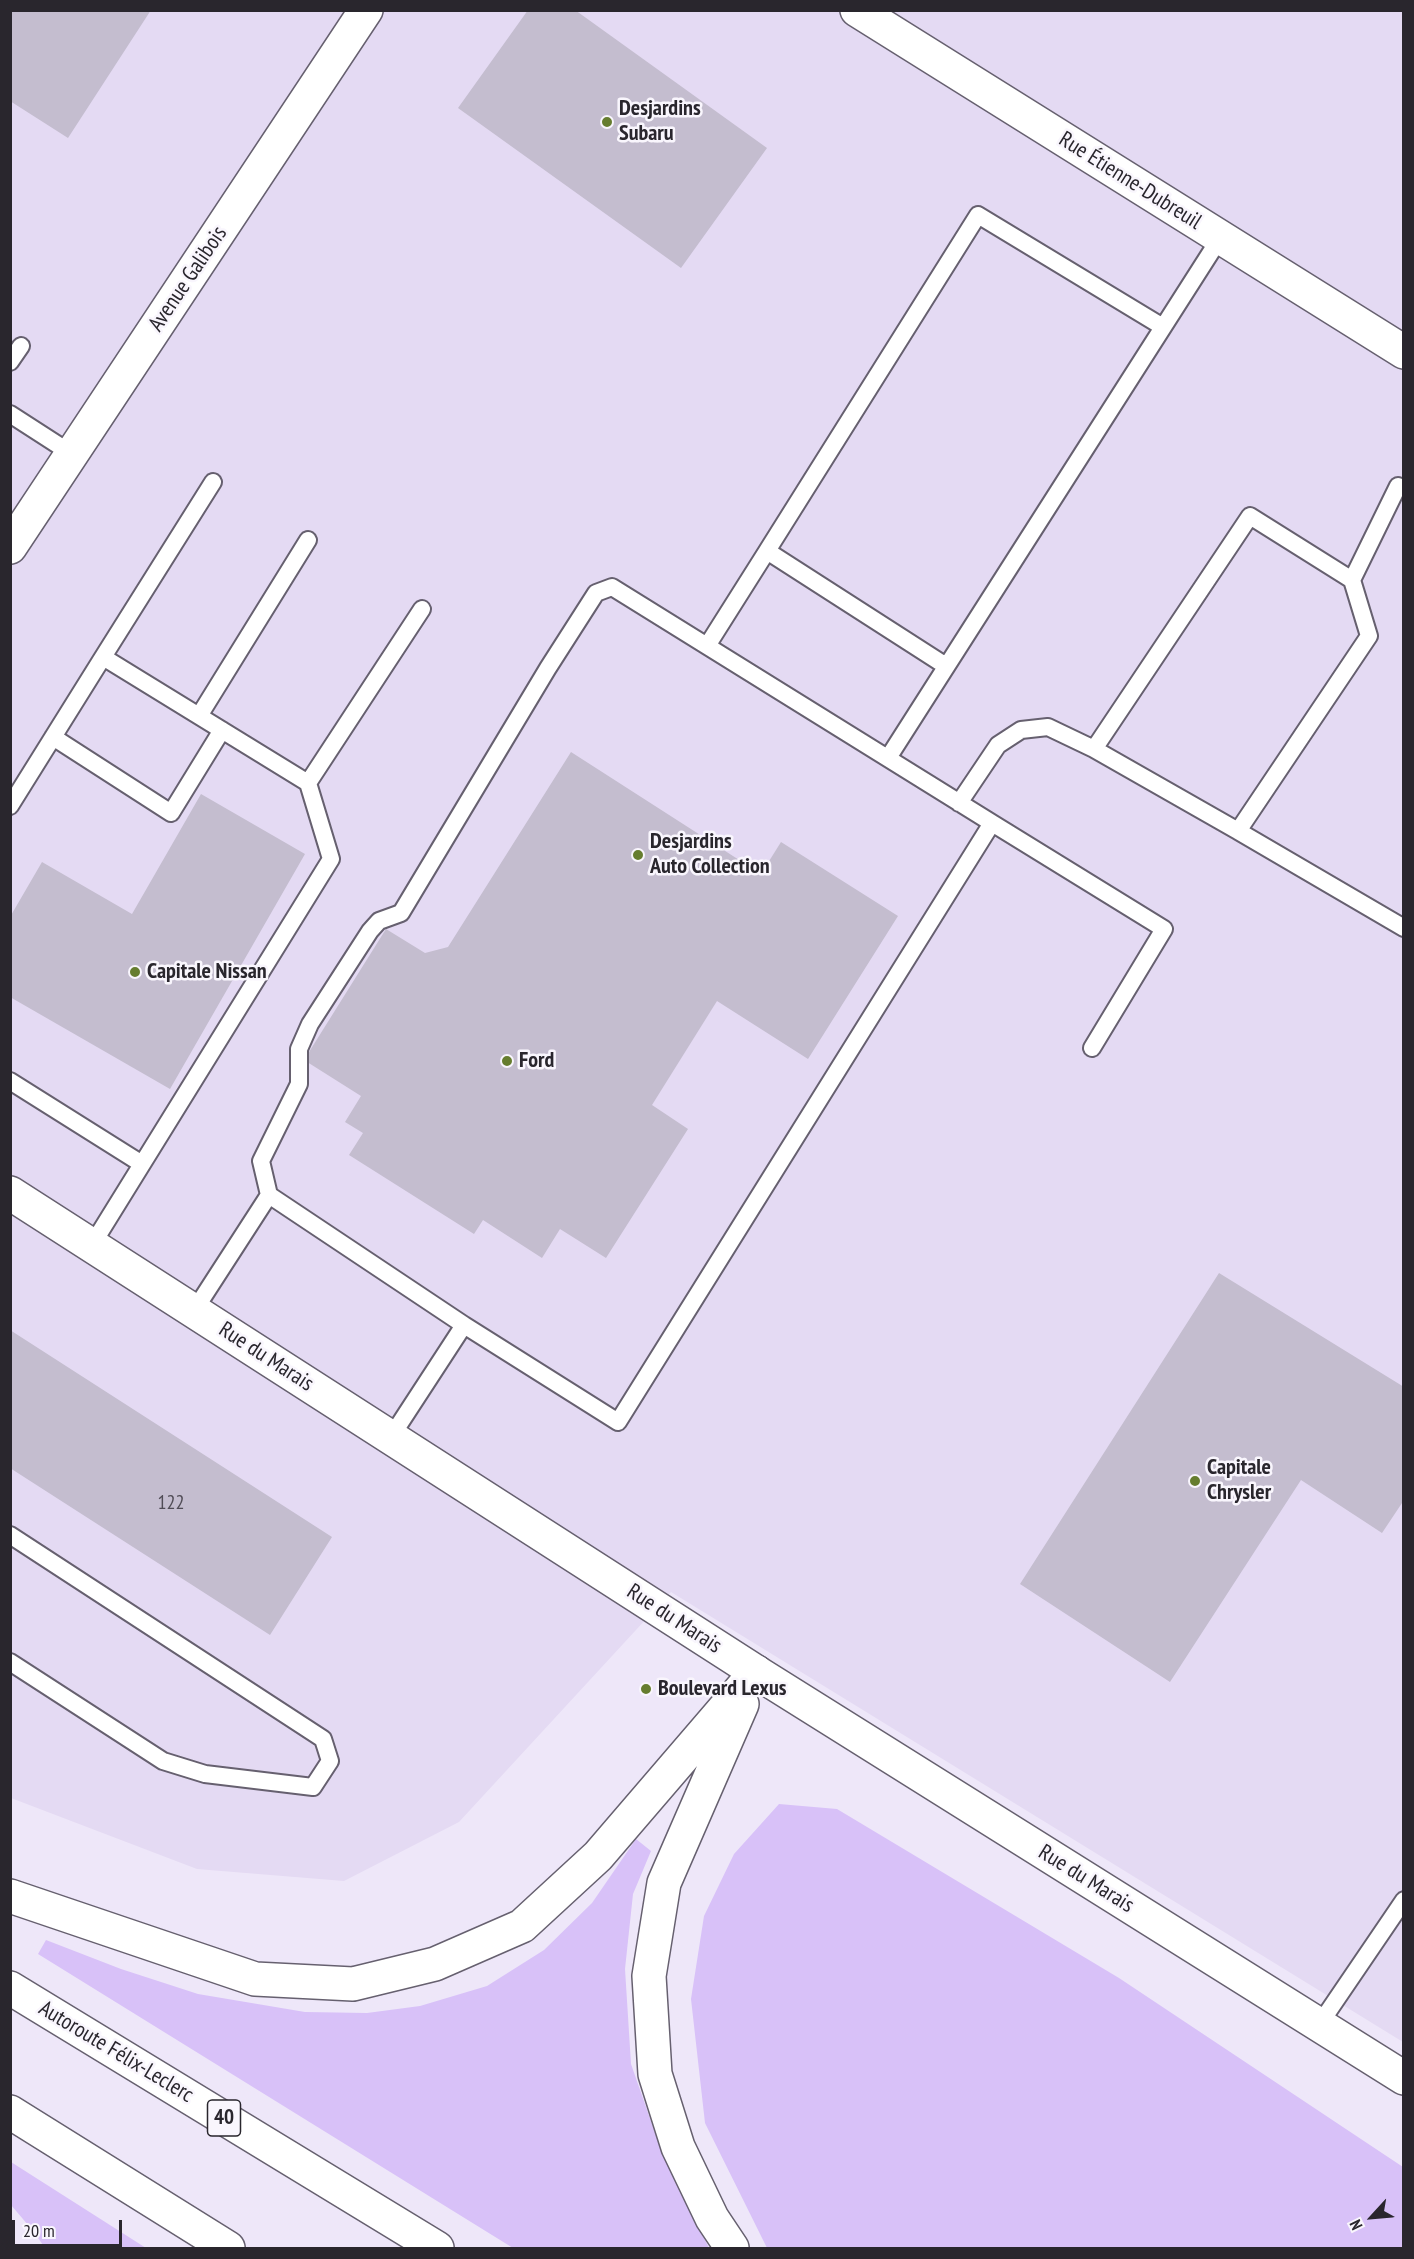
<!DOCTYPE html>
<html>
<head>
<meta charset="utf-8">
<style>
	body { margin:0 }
	#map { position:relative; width:1414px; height:2259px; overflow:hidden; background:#eee7f9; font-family:"PT Sans Narrow",sans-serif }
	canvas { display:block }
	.frame { position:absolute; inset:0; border:12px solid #29262d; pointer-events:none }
	.north { position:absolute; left:1342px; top:2187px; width:60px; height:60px; -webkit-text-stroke:4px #f9f6fd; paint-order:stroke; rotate:244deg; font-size:16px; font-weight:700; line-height:24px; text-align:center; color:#29262d }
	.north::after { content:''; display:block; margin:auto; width:21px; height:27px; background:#29262d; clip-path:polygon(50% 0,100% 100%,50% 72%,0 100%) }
	.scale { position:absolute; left:12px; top:2220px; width:110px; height:27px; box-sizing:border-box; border:3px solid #29262d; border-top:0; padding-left:8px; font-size:18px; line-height:21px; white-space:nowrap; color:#29262d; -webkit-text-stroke:4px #f9f6fd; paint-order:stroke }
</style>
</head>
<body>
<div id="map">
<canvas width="1414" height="2259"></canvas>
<div class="frame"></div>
<div class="north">N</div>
<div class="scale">20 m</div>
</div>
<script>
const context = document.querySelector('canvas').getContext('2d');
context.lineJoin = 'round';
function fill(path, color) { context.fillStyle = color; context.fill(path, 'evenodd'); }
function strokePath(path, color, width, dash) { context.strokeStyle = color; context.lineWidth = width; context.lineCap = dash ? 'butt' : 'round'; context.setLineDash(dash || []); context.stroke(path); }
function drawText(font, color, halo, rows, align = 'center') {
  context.font = font + ' "PT Sans Narrow",sans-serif'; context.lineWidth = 5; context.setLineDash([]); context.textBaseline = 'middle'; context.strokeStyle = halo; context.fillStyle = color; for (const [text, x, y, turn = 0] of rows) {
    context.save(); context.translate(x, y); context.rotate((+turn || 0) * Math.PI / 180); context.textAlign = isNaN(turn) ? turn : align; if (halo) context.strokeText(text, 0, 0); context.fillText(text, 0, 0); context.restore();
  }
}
const built = new Path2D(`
	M10,11h1393v2031l-732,-450 -212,230 -115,59 -147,-12 -186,-71z`);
const green = new Path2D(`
	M779,1804l58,5 282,169 284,189v81h-636l-62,-125 -14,-124 13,-83 30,-62z
	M636,1839l15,12 -18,43 -8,75 6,95 30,86 48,98h-196l-475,-294 8,-14 75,29 77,25 107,18 62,1 53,-7 67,-20 57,-36 48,-47z
	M11,2162l135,86h-101l-11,-16 -23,-27z`);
const building = new Path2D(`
	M10,10h141l-83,128 -58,-37z
	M528,10h47l192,138 -86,120 -223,-160z
	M571,752l190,122 20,-32 117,74 -90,143 -91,-58 -65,104 36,24 -82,129 -46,-29 -18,29 -59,-38 -9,14 -125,-79 14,-22 -18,-11 16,-26 -57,-36 82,-131 39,24 23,-6z
	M201,794l104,60 -135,235 -160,-92v-80l32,-55 90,52z
	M1219,1273l185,114v113l-22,33 -81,-53 -131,202 -150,-98z
	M10,1330l322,207 -62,98 -260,-167z`);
const service = new Path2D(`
	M10,362l11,-16
	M10,414l62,40
	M767,551l211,-336 185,112
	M1352,580l17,56 -131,195 -144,-82 156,-233 102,64 46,-94
	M707,646l60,-95 179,115
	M199,716l109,-176
	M53,737l118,76 51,-83
	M888,758l332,-520
	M308,783l114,-174
	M959,803l39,-58 23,-15 27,-3 46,22
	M10,806l93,-149
	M992,823l172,106 -72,119
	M1238,831l166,97
	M10,1081l132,83
	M269,1195l-8,-34 38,-77v-35l11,-25 60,-93 9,-10 22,-8 147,-245 48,-75 16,-6 380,236 -374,599 -154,-97
	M92,1245l239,-386 -23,-76 -205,-126 110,-175
	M194,1311l75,-116 195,130 -73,112
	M10,1535l313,204 7,22 -17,26 -108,-13 -42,-13 -153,-99
	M1319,2025l85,-125`);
const minor = new Path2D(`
	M857,10l547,342
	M10,547l356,-537
	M10,1193l746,479`);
const tertiary = new Path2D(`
	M756,1672l648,406`);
const motorway = new Path2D(`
	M10,1896l245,83 98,5 82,-20 87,-38 76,-70 158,-184
	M10,1988l427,260
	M10,2112l218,136
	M732,2248l-20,-30 -34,-71 -23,-73 -6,-98 15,-93 78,-179`);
const markers = [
	[607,122,6,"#667d2f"],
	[638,855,6,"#667d2f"],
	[135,972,6,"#667d2f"],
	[507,1061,6,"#667d2f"],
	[1195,1481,6,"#667d2f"],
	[646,1689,6,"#667d2f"]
];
const numberNames = [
	["122",171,1503]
];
const shields = [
	[224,2118,33]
];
const shieldNames = [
	["40",224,2118]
];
const poiNames = [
	["Desjardins",619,109],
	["Subaru",619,134],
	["Desjardins",650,842],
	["Auto Collection",650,867],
	["Capitale Nissan",147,972],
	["Ford",519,1061],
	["Capitale",1207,1468],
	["Chrysler",1207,1493],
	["Boulevard Lexus",658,1689]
];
const streetNames = [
	["Rue Étienne-Dubreuil",1130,181,32],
	["Avenue Galibois",188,279,-56],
	["Rue du Marais",266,1357,33],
	["Rue du Marais",674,1619,33],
	["Rue du Marais",1086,1879,32],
	["Autoroute Félix-Leclerc",116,2052,31]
];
fill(built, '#e4daf3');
fill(green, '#d8c1f8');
fill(building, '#c4bdcf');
strokePath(service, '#66606f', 20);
strokePath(minor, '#66606f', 36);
strokePath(tertiary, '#66606f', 36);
strokePath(motorway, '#66606f', 36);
strokePath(service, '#fff', 16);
strokePath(minor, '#fff', 33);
strokePath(tertiary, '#fff', 33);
strokePath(motorway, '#fff', 33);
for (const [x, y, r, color] of markers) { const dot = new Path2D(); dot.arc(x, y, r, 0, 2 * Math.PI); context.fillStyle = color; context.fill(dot); strokePath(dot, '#f9f6fd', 2); }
drawText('20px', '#504c56', null, numberNames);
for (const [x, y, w] of shields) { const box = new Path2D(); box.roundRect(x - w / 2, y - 18, w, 36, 4.5); context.fillStyle = '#f9f6fd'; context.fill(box); strokePath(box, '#29262d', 1.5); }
drawText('bold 21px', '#29262d', null, shieldNames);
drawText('bold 22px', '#29262d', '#f9f6fd', poiNames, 'left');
drawText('22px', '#29262d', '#f9f6fd', streetNames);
</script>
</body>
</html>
